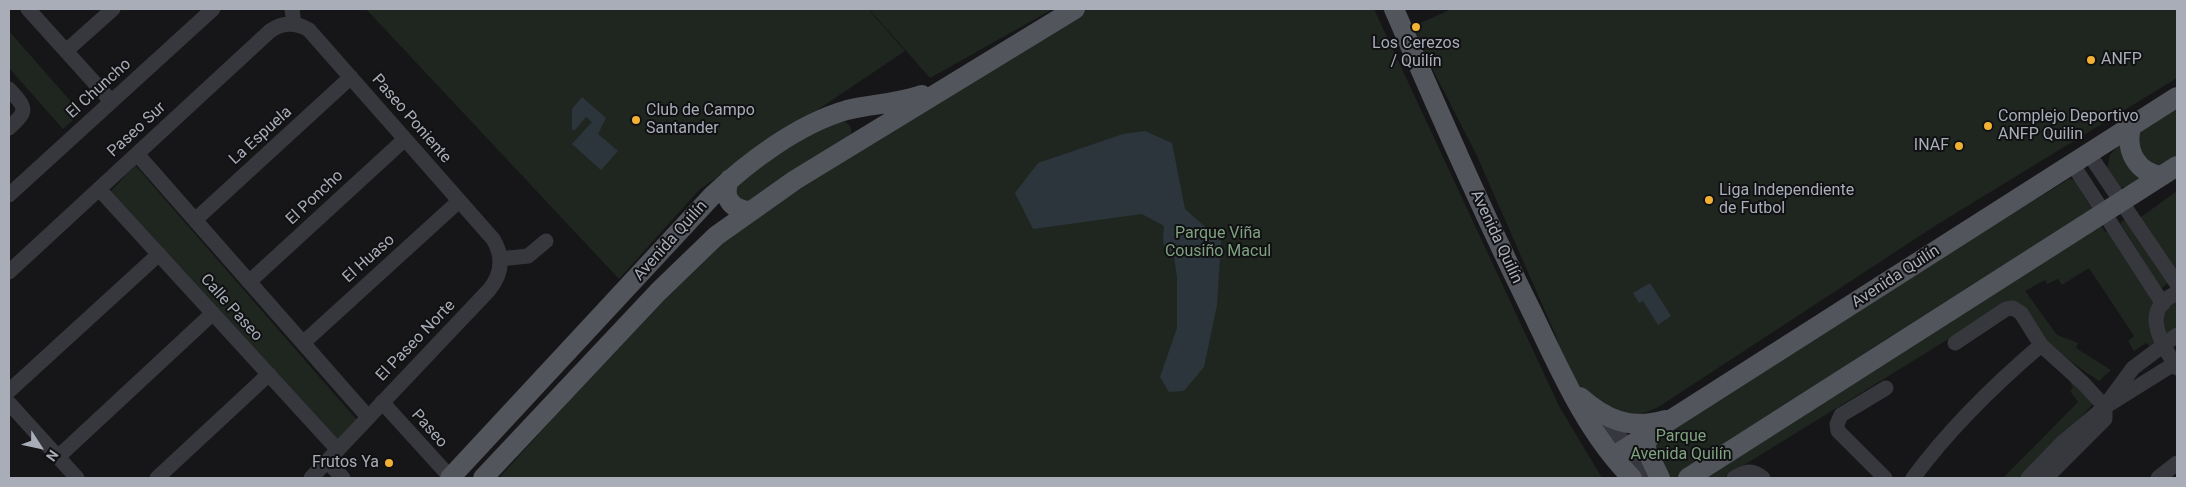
<!DOCTYPE html>
<html>
<head>
<meta charset="utf-8">
<style>
	body { margin:0 }
	#map { position:relative; width:2186px; height:487px; overflow:hidden; background:#161618; font-family:Roboto,sans-serif }
	canvas { display:block }
	.frame { position:absolute; inset:0; border:10px solid #a8adb8; pointer-events:none }
	.north { position:absolute; left:15px; top:422px; width:50px; height:50px; -webkit-text-stroke:4px #111113; paint-order:stroke; rotate:125deg; font-size:14px; font-weight:700; line-height:20px; text-align:center; color:#a8adb8 }
	.north::after { content:''; display:block; margin:auto; width:18px; height:22px; background:#a8adb8; clip-path:polygon(50% 0,100% 100%,50% 72%,0 100%) }
</style>
</head>
<body>
<div id="map">
<canvas width="2186" height="487"></canvas>
<div class="frame"></div>
<div class="north">N</div>
</div>
<script>
const context = document.querySelector('canvas').getContext('2d');
context.lineJoin = 'round';
function fill(path, color) { context.fillStyle = color; context.fill(path, 'evenodd'); }
function strokePath(path, color, width, dash) { context.strokeStyle = color; context.lineWidth = width; context.lineCap = dash ? 'butt' : 'round'; context.setLineDash(dash || []); context.stroke(path); }
function drawText(font, color, halo, rows, align = 'center') {
  context.font = font + ' Roboto,sans-serif'; context.lineWidth = 4; context.setLineDash([]); context.textBaseline = 'middle'; context.strokeStyle = halo; context.fillStyle = color; for (const [text, x, y, turn = 0] of rows) {
    context.save(); context.translate(x, y); context.rotate((+turn || 0) * Math.PI / 180); context.textAlign = isNaN(turn) ? turn : align; if (halo) context.strokeText(text, 0, 0); context.fillText(text, 0, 0); context.restore();
  }
}
const green = new Path2D(`
	M366,9h502l37,42 -205,138 -81,90z
	M869,9h184l-123,69z
	M1088,9h286l185,397 43,72h-1103l144,-160 96,-92 217,-138z
	M1452,9h725v69l-239,146 -278,182c-6,3 -12,6 -18,7 -24,4 -54,-16 -68,-34 -9,-13 -14,-28 -18,-43l-79,-180 -66,-129z
	M9,31l72,82 -18,16 -54,-61z
	M2177,106v50l-51,31 -6,1 -13,-18 3,-15 8,-9z
	M843,121c12,5 9,13 4,22l-94,61 -16,-5 -2,-13 2,-3c33,-22 67,-53 106,-62z
	M135,165l222,255 -18,20 -228,-249z
	M2069,179l5,1 18,29 -215,136 -201,133h-10l-18,-37 7,-8z
	M2177,191v89l-39,-61z
	M2128,218l40,65 -6,5 -3,-3 -39,-62z
	M2101,225l4,7 7,-4 47,76 -2,36 -7,6 -4,-3 -12,8 -6,-10 6,-5 -45,-68 -27,17 -4,-6 -11,5 -2,-4 -20,11 32,44 21,8 -2,5 35,22 -12,11c-35,-22 -63,-49 -92,-78l-284,175h-26z
	M2177,296v33l-12,8 -4,-24z
	M2067,375l27,28 -70,75h-21l75,-76 -8,-11 3,-3z`);
const water = new Path2D(`
	M582,97l24,21 -8,16 20,17 -17,19 -29,-26 20,-22 -6,-5 -11,13h-3v-21z
	M1145,131l27,12 13,66 36,32 -4,64 -13,62 -20,24 -15,1 -9,-15 17,-49v-51l-3,-20 -10,-10 -1,-9 1,-12 -22,-12 -109,15 -18,-36 23,-30 85,-29z
	M1650,283l21,33 -13,9 -15,-24 -4,2 -6,-10z`);
const minor = new Path2D(`
	M28,9l83,92
	M292,9l2,15
	M66,51l47,-42
	M9,89c17,19 20,21 0,39
	M137,154l231,263
	M2089,154l88,130
	M2073,165l90,139
	M99,189l239,261
	M9,195l204,-186
	M195,220l156,-143
	M500,259l28,-3 18,-15
	M9,272l261,-241c13,-9 26,-9 39,-1l184,209c11,18 9,35 -4,51l-178,188
	M249,282l156,-143
	M2177,293c-39,17 -14,52 0,75
	M303,343l156,-142
	M1955,343l51,-34 7,-1 8,5 20,32 42,38 22,24
	M9,391l150,-137
	M382,402l69,76
	M2108,402l25,-34 44,-33
	M9,403l68,75
	M1602,415l26,32 19,31
	M58,457l155,-144
	M327,461l16,17
	M157,478l112,-104
	M1734,478c12,-7 18,-9 29,0
	M1885,478l-47,-47 -1,-7 4,-9 45,-27
	M1913,478c37,-50 81,-93 128,-133
	M2028,478l35,-36 42,-35 72,-45
	M2046,478l59,-59v-8
	M2158,478l19,-15`);
const major = new Path2D(`
	M1394,9c44,101 88,202 137,301 28,58 55,122 101,168
	M2131,127c-6,24 6,46 31,49
	M730,179c-9,17 1,31 20,32
	M1580,397c26,23 50,33 85,23
	M1650,434l-5,13 15,31
	M1614,456l563,-359
	M450,478l262,-282c36,-34 86,-72 135,-86 25,-6 50,-6 75,-15
	M483,478l175,-186 58,-56 79,-56 280,-171
	M1688,478l489,-312`);
const markers = [
	[1416,27,5,"#f2b134"],
	[2091,60,5,"#f2b134"],
	[636,120,5,"#f2b134"],
	[1988,126,5,"#f2b134"],
	[1959,146,5,"#f2b134"],
	[1709,200,5,"#f2b134"],
	[389,463,5,"#f2b134"]
];
const poiNames = [
	["Los Cerezos",1416,44,"center"],
	["/ Quilín",1416,62,"center"],
	["ANFP",2101,60],
	["Club de Campo",646,111],
	["Santander",646,129],
	["Complejo Deportivo",1998,117],
	["ANFP Quilin",1998,135],
	["INAF",1949,146,"right"],
	["Liga Independiente",1719,191],
	["de Futbol",1719,209],
	["Frutos Ya",379,463,"right"]
];
const streetNames = [
	["El Chuncho",99,89,-42],
	["Paseo Poniente",411,119,49],
	["Paseo Sur",137,130,-43],
	["La Espuela",261,136,-42],
	["El Poncho",315,198,-43],
	["Avenida Quilín",1496,237,65],
	["Avenida Quilín",671,241,-48],
	["El Huaso",369,259,-42],
	["Avenida Quilín",1896,277,-33],
	["Calle Paseo",231,308,48],
	["El Paseo Norte",416,341,-46],
	["Paseo",429,429,48]
];
const parkNames = [
	["Parque Viña",1218,234],
	["Cousiño Macul",1218,252],
	["Parque",1681,437],
	["Avenida Quilín",1681,455]
];
fill(green, '#1e261f');
fill(water, '#2c353c');
strokePath(minor, '#37383d', 15);
strokePath(major, '#53555c', 20);
for (const [x, y, r, color] of markers) { const dot = new Path2D(); dot.arc(x, y, r, 0, 2 * Math.PI); context.fillStyle = color; context.fill(dot); strokePath(dot, '#111113', 2); }
drawText('16px', '#a8adb8', '#111113', poiNames, 'left');
drawText('16px', '#a8adb8', '#111113', streetNames);
drawText('16px', '#7fa381', '#111113', parkNames);
</script>
</body>
</html>
